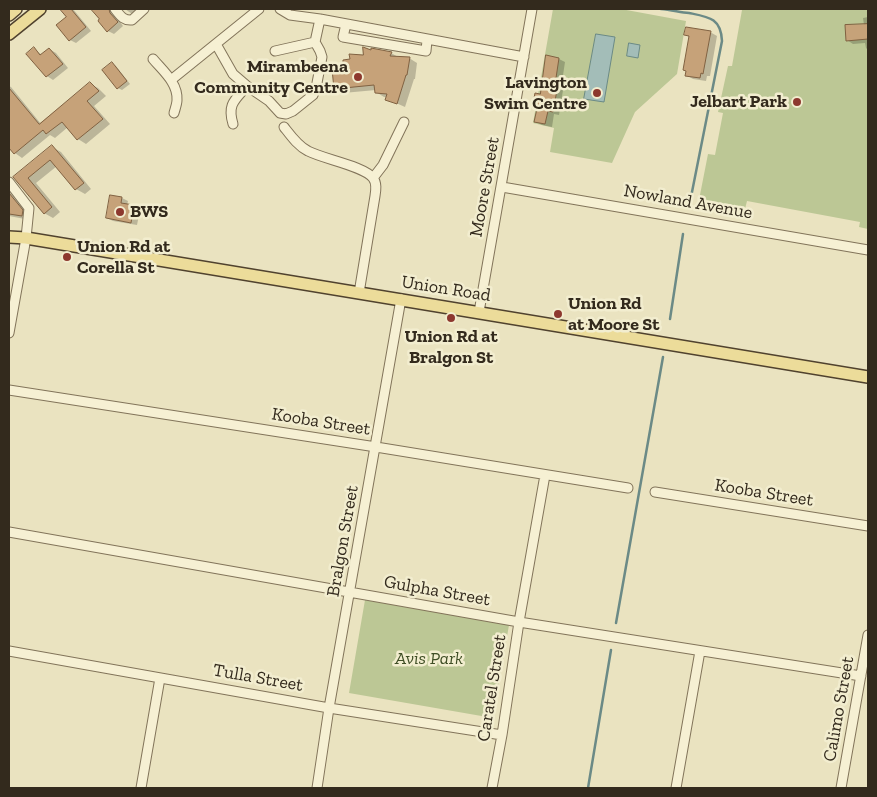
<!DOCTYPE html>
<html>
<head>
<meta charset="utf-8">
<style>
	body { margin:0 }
	#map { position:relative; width:877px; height:797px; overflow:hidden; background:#eae3c0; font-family:"Zilla Slab",serif }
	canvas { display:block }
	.frame { position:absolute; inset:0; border:10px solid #332a1d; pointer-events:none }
</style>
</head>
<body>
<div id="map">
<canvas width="877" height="797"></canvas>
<div class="frame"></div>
</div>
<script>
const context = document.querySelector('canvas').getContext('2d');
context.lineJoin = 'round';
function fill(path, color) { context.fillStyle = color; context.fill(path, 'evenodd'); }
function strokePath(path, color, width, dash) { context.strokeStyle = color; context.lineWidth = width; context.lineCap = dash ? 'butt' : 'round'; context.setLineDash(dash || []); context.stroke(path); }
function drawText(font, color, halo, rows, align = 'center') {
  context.font = font + ' "Zilla Slab",serif'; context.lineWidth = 5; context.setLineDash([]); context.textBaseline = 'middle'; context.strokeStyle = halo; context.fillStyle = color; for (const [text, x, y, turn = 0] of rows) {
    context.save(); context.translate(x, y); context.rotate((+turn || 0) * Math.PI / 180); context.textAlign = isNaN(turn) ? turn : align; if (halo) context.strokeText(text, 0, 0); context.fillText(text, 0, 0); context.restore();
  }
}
const green = new Path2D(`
	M553,9h68l65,12 -9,53 -42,38 -23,51 -62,-11 4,-24 -21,-5z
	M735,9h133v220l-9,-2 1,-5 -113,-21 -2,8 -46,-9 9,-46 7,1 8,-42 -5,-1 10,-46h4l10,-56z
	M365,600l144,25 -16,93 -144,-25z`);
const water = new Path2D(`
	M596,34l19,3 -11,65 -20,-3z
	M629,43l11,2 -2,13 -11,-2z`);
const shadow = new Path2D(`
	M61,9h12l18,22 -15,12 -6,-3 -2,-23z
	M92,9h24l-2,5 9,12 -9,8 -6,-3z
	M125,9h12l3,3 -5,4z
	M868,17v33l-2,-2 -1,-5 -12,1 -6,-4 17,-15 -1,-7z
	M710,32l7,4 -7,40h-3l-1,5 -13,-2 -7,-4 4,-38 -5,-2z
	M34,49l8,6 7,-6 7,4 12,15 -15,12 -6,-4z
	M372,51l19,2 9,5h9l8,5 -2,16h-1l-9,28 -18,-8 1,-2h-4l-8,-5v-2l-33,3 -8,-5 9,-19z
	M559,59l6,3 -3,20 2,2 -5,31 -5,-1 -2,13 -10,-2 -6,-3 3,-17 -5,-2 7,-7z
	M112,64l4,2 14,18 -8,6 -4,-2 -14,-18z
	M90,84l8,4 8,8 -12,10 16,18 -24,20 -8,-5 -10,-12 -13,11 -5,-3 -28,23 -7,-5 -6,-7v-60l2,1 30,37z
	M52,147l9,5 30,37 -6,5 -9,-5 -19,-23 -21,17 24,29 -7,6 -9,-5 -29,-36z
	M9,189l21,26v5l-21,-4z
	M122,198l6,3 -1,4 7,1 6,4 -3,15 -24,-4 -6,-3z`);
const stream = new Path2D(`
	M661,9c10,1 19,3 28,4 20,4 32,5 33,28l-32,161
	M670,319l13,-85
	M616,623l47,-266
	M588,788l23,-138`);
const building = new Path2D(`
	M60,9h11l15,18 -17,14 -13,-16 10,-8z
	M91,9h18l1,4 8,9 -11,10 -9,-11 1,-2z
	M868,24v15l-22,2 -1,-16z
	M686,27l25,4 -8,43 -2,-1 -1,5 -15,-2 1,-5 -3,-1 6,-34 -5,-1z
	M34,47l6,8 9,-7 14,16 -17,13 -20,-23z
	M363,47l8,3v-2l21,4 -2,4 20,1 -3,18h-1l-9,29 -12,-4 2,-6 -12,-1 -1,-8 -40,4 -2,-20 11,-1v-8l7,-1 -1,-5 14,1z
	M546,55l13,3 -3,20 3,1 -6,33 -5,-1 -3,13 -11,-2 4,-18 -5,-1 2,-10 5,1z
	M112,62l15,19 -10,8 -15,-19z
	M90,82l9,9 -12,10 16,18 -26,21 -15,-18 -16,12 -3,-4 -29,24 -5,-6v-60l30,36z
	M52,145l32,38 -9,7 -25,-30 -22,18 24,29 -8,7 -31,-37z
	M9,193l14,17 -1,6 -13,-2z
	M110,195l12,2 -1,6 13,2 -3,18 -25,-5z`);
const minor = new Path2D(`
	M115,9c5,6 8,12 17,11l12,-11
	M280,9l10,6 30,4 204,38
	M346,24l-3,13 83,14 1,-11
	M216,44l17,30 14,12 22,15 11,12 6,1 7,-3 20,-16 3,-7 6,-31 -2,-6 -5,-9 5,-23
	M275,51l40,-9
	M153,59c10,12 25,24 24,41 0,4 -2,9 -3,13
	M171,80l88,-71
	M233,124c-6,-20 2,-24 14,-38
	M284,127c7,9 14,19 24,24 15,8 56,15 65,27 4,5 3,12 2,18l-16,97
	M373,178l10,-13 21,-43
	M9,182l20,26 -3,30 -17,95
	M502,187l366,63
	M479,312l53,-303
	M9,390l367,57 252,41
	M655,492l213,34
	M9,532l510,90 342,54
	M9,651l320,57 173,27
	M141,788l19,-110
	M317,788l12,-80 72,-409
	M492,788l10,-53 17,-113 26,-147
	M676,788l24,-137
	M841,788l27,-153`);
const major = new Path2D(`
	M9,15l7,-6
	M9,34l31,-25
	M9,237l17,1 842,139`);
const markers = [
	[358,77,5,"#8d382e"],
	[597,93,5,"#8d382e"],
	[797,102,5,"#8d382e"],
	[120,212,5,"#8d382e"],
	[67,257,5,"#8d382e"],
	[558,314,5,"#8d382e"],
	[451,318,5,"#8d382e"]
];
const poiNames = [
	["Mirambeena",348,67],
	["Community Centre",348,88],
	["Lavington",587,83],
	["Swim Centre",587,104],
	["Jelbart Park",787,102],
	["BWS",130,212,"left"],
	["Union Rd at",77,247,"left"],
	["Corella St",77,268,"left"],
	["Union Rd",568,304,"left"],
	["at Moore St",568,325,"left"],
	["Union Rd at",451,337,"center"],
	["Bralgon St",451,358,"center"]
];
const streetNames = [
	["Moore Street",485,187,-80],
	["Nowland Avenue",688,202,10],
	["Union Road",446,289,9],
	["Kooba Street",321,422,9],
	["Kooba Street",764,493,9],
	["Bralgon Street",343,541,-80],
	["Gulpha Street",437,591,10],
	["Tulla Street",258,678,10],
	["Caratel Street",492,688,-81],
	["Calimo Street",839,709,-80]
];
const parkNames = [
	["Avis Park",429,659]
];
fill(green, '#bcc795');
fill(water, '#a3bdb8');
strokePath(water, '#6b8a86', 1);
fill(shadow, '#0003');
strokePath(stream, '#6b8a86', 2.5);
fill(building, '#c6a279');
strokePath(building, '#806141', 1);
strokePath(minor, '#82745a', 11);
strokePath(major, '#50422e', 14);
strokePath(minor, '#f6f0d3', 9);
strokePath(major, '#ecdc9a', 11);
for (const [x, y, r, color] of markers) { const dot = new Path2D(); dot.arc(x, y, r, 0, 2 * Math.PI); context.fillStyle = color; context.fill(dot); strokePath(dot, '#f2edcf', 2); }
drawText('bold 18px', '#332a1d', '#f2edcf', poiNames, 'right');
drawText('18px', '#332a1d', '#f2edcf', streetNames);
drawText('italic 18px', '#3f4e25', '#f2edcf', parkNames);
</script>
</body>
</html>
